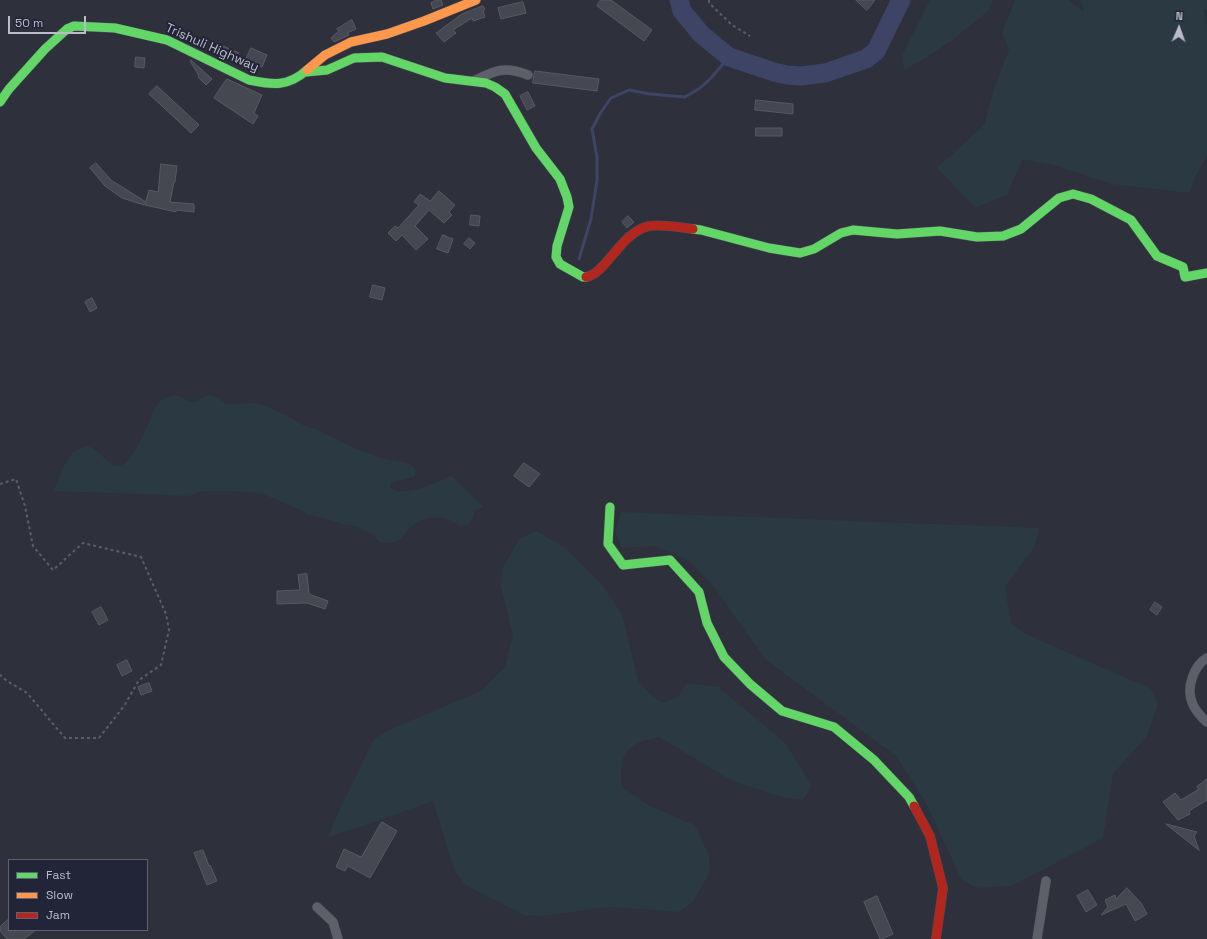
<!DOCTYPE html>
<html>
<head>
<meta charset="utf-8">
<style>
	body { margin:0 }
	#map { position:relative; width:1207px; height:939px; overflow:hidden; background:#2e303c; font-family:"Space Grotesk",sans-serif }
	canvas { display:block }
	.legend { position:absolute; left:8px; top:859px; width:140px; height:72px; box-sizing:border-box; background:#212537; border:1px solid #5e6172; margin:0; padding:5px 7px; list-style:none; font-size:12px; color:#babccb }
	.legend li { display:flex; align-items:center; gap:8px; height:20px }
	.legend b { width:20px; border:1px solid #5e6172 }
	.north { position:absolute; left:1159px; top:8px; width:40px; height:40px; -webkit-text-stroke:3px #212537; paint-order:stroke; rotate:2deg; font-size:11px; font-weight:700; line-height:16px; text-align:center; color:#babccb }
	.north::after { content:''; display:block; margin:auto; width:14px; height:18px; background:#babccb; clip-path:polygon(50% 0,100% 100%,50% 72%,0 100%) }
	.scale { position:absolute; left:8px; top:16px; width:78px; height:18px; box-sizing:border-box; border:2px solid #babccb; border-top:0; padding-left:5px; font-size:12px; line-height:14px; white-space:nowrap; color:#babccb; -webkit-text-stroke:3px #212537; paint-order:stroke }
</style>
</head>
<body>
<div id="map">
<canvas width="1207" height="939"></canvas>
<ul class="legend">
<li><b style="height:5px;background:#63d668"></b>Fast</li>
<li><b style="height:5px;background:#ff974d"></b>Slow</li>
<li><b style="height:5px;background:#b3261e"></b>Jam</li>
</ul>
<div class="north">N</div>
<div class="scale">50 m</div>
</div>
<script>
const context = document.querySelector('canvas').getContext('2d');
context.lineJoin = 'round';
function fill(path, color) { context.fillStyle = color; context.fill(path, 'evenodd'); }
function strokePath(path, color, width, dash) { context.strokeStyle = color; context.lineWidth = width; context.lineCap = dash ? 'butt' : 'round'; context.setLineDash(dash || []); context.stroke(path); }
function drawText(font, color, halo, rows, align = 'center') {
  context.font = font + ' "Space Grotesk",sans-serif'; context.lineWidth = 4; context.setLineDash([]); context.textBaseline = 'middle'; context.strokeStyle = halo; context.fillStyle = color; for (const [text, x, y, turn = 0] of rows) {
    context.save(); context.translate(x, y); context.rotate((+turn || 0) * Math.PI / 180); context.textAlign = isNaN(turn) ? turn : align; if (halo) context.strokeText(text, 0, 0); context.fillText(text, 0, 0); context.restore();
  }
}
const green = new Path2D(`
	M930,0h63l-5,11 -34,28 -33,22 -17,9 -2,-15z
	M1015,0h54l15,12 -3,-12h126v10l-3,-1 3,18v129l-12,21 -5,16 -79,-9 -54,-18 -34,-7 -16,36 -32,13 -38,-40 47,-43 11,-40 14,-35 -7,-17z
	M173,395l9,2 8,5h4l4,-1 7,-5 4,-1 5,1 12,8 28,-1 9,2 25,11 9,6 8,4 11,3 32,16 30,12 32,7c5,4 6,6 5,12l-7,3 -17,3 -1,5c11,11 49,-4 61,-12l32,32 -8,3 -2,8 -6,7 -8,1c-13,-11 -33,-11 -47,0 -5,4 -9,12 -15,15 -5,3 -11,2 -16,2l-9,-9 -15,-8 -13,-1 -14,-5 -22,-5 -3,-3 -42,-18 -27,-3h-34l-12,5 -137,-5c10,-15 11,-41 33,-44 15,-3 23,31 41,14 8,-8 16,-26 21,-37 4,-7 5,-16 11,-22 4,-3 9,-5 14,-7z
	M621,512l418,16 -4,18 -30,41 6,36 13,10 127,56 7,15 -11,32 -34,38 -10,64 -91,48 -36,2 -15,-9 -36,-78 -29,-45 -131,-97 -53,-75 -25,-24 -31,-14 -34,2 -7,-16z
	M536,531l30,17 36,37 20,29 16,66 11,13 14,10 15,-6 8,-14 33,4 67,57 26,42 -9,14 -17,-2 -52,-16 -75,-45c-32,6 -41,17 -37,50l28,19 45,19 14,30 1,17 -17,30 -14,10 -69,-5 -69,9 -17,-1 -59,-30 -11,-15 -21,-69 -61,22 -44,14 13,-31 33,-67 14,-9 93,-39 24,-24 8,-32 -13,-51 3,-17 17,-29z`);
const stream = new Path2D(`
	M579,259l12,-40 6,-39v-23l-5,-28 9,-17 10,-14 18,-8 21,4 35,3 15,-9 11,-10 18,-21`);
const river = new Path2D(`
	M679,0l3,11 19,23 28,23 45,15 13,3 14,1 24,-3 41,-14 10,-8 25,-51`);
const building = new Path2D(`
	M437,0h4l2,5 -10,4 -2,-6z
	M601,0h10l41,30 -8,11 -47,-35z
	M856,0h19l-8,10z
	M523,2l3,11 -25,6 -3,-11z
	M483,6l2,3 -2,2 2,6 -12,4 -1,-3 -19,12 3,3 -12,9 -8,-9 26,-19z
	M352,20l4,9 -9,4 2,2 -15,7 -3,-4 8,-7 -2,-2z
	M223,46l16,7 -7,6 -13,-5z
	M251,48l16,7 -5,12 -16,-7z
	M136,57l9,1 -1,10 -9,-1z
	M191,60l21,19 -6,6 -8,-8 1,-1 -9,-15z
	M535,71l64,8 -2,12 -64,-8z
	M227,79l35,16 -8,18 4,3 -5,8 -39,-26z
	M157,86l42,39 -8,8 -42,-39z
	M528,92l7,14 -8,4 -7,-14z
	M756,100l37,4v10l-38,-4z
	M756,128h26v8h-26z
	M96,163l15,17 35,22 -2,3 -22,-7 -17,-12 -15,-18z
	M161,164l16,2 -2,16h-1l-4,20 24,2v8l-18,-2v2l-31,-7 4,-15 9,2z
	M439,191l16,14 -6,7 3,3 -8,8 -15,-13 -14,16 13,13 -12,11 -14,-15 -6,6 -8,-8 7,-7 3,2 21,-23 -5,-3 6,-8 10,7z
	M471,215l9,1 -1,10 -9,-1z
	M628,216l6,6 -7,6 -5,-6z
	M443,235l10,4 -5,14 -11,-4z
	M469,238l6,5 -5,6 -6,-5z
	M373,285l12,3 -3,12 -12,-3z
	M92,298l5,10 -7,4 -5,-10z
	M524,463l16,11 -11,13 -15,-11z
	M307,574l2,20 19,7 -3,8 -18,-6 -30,1v-13l23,-1 -2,-15z
	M1155,602l7,5 -5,8 -7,-5z
	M101,607l7,13 -9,5 -7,-13z
	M127,660l5,11 -10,5 -5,-11z
	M149,683l3,8 -11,4 -3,-8z
	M1207,779v21l-18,11 1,3 -12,6 -15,-18 12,-9 6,7 18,-11 -2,-2z
	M382,822l15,9 -27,47 -22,-12 -3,5 -9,-4 8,-18 17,8z
	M1166,824l31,8 -3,4 5,14z
	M203,850l6,16 1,-1 7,16 -10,4 -13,-32z
	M1127,888l14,15 6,11 -12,7 -9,-17 -25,11 7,-8 -3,-7 10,-5 1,4z
	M1088,890l9,15 -11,7 -9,-16z
	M877,896l16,38 -11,5h-2l-16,-37z
	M9,919v11h27l-12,9h-17l-7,-8v-4z`);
const path = new Path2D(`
	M709,0v3l23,22 18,11
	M0,484l16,-5 9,27 8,40 20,24 30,-27 58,14 25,57 3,16 -8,35 -22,15 -15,26 -25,32h-34l-38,-45 -20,-12 -7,-6`);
const street = new Path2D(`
	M474,81c21,-11 31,-15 54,-6
	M1207,658c-13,7 -21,30 -15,44 2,7 10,16 15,20
	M317,907l16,15 5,17
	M1037,939l9,-58`);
const fast = new Path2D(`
	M306,72l21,-2 27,-12 28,-1 63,21 41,5 9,4 10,7 31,54 24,31 7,18 2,10 -12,39 -1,11 4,7 23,13h3
	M0,102l9,-13 36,-40 22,-20 7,-3 41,2 52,12 82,40c24,5 39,7 58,-10
	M693,229l8,1 68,18 31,5 14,-4 27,-16 12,-3 44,4 43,-3 37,6 26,-1 18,-7 38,-31 14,-4 18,5 40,21 26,36 26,11 2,10 22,-4
	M610,507l-2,37 15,21 47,-5 29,32 8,31 17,34 26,27 32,27 52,16 40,33 35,37 5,9`);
const slow = new Path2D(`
	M307,70l18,-15 26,-13 36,-8 37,-13 52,-21`);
const jam = new Path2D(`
	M586,277c20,-3 35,-45 63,-51 14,-2 30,1 44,3
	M914,806l16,30 13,52 -7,51`);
const streetNames = [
	["Trishuli Highway",212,48,24]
];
fill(green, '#2b3942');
strokePath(stream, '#3d4466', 3);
strokePath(river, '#3d4466', 19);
fill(building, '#464851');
strokePath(building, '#575963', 1);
strokePath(street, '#4a4c55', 10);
strokePath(fast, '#4a4c55', 10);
strokePath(slow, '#4a4c55', 10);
strokePath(jam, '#4a4c55', 10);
strokePath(path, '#5c5e66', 2, [3, 3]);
strokePath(street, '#5e6069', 9);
strokePath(fast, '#63d668', 9);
strokePath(slow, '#ff974d', 9);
strokePath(jam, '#b3261e', 9);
drawText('13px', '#babccb', '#212537', streetNames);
</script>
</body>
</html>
